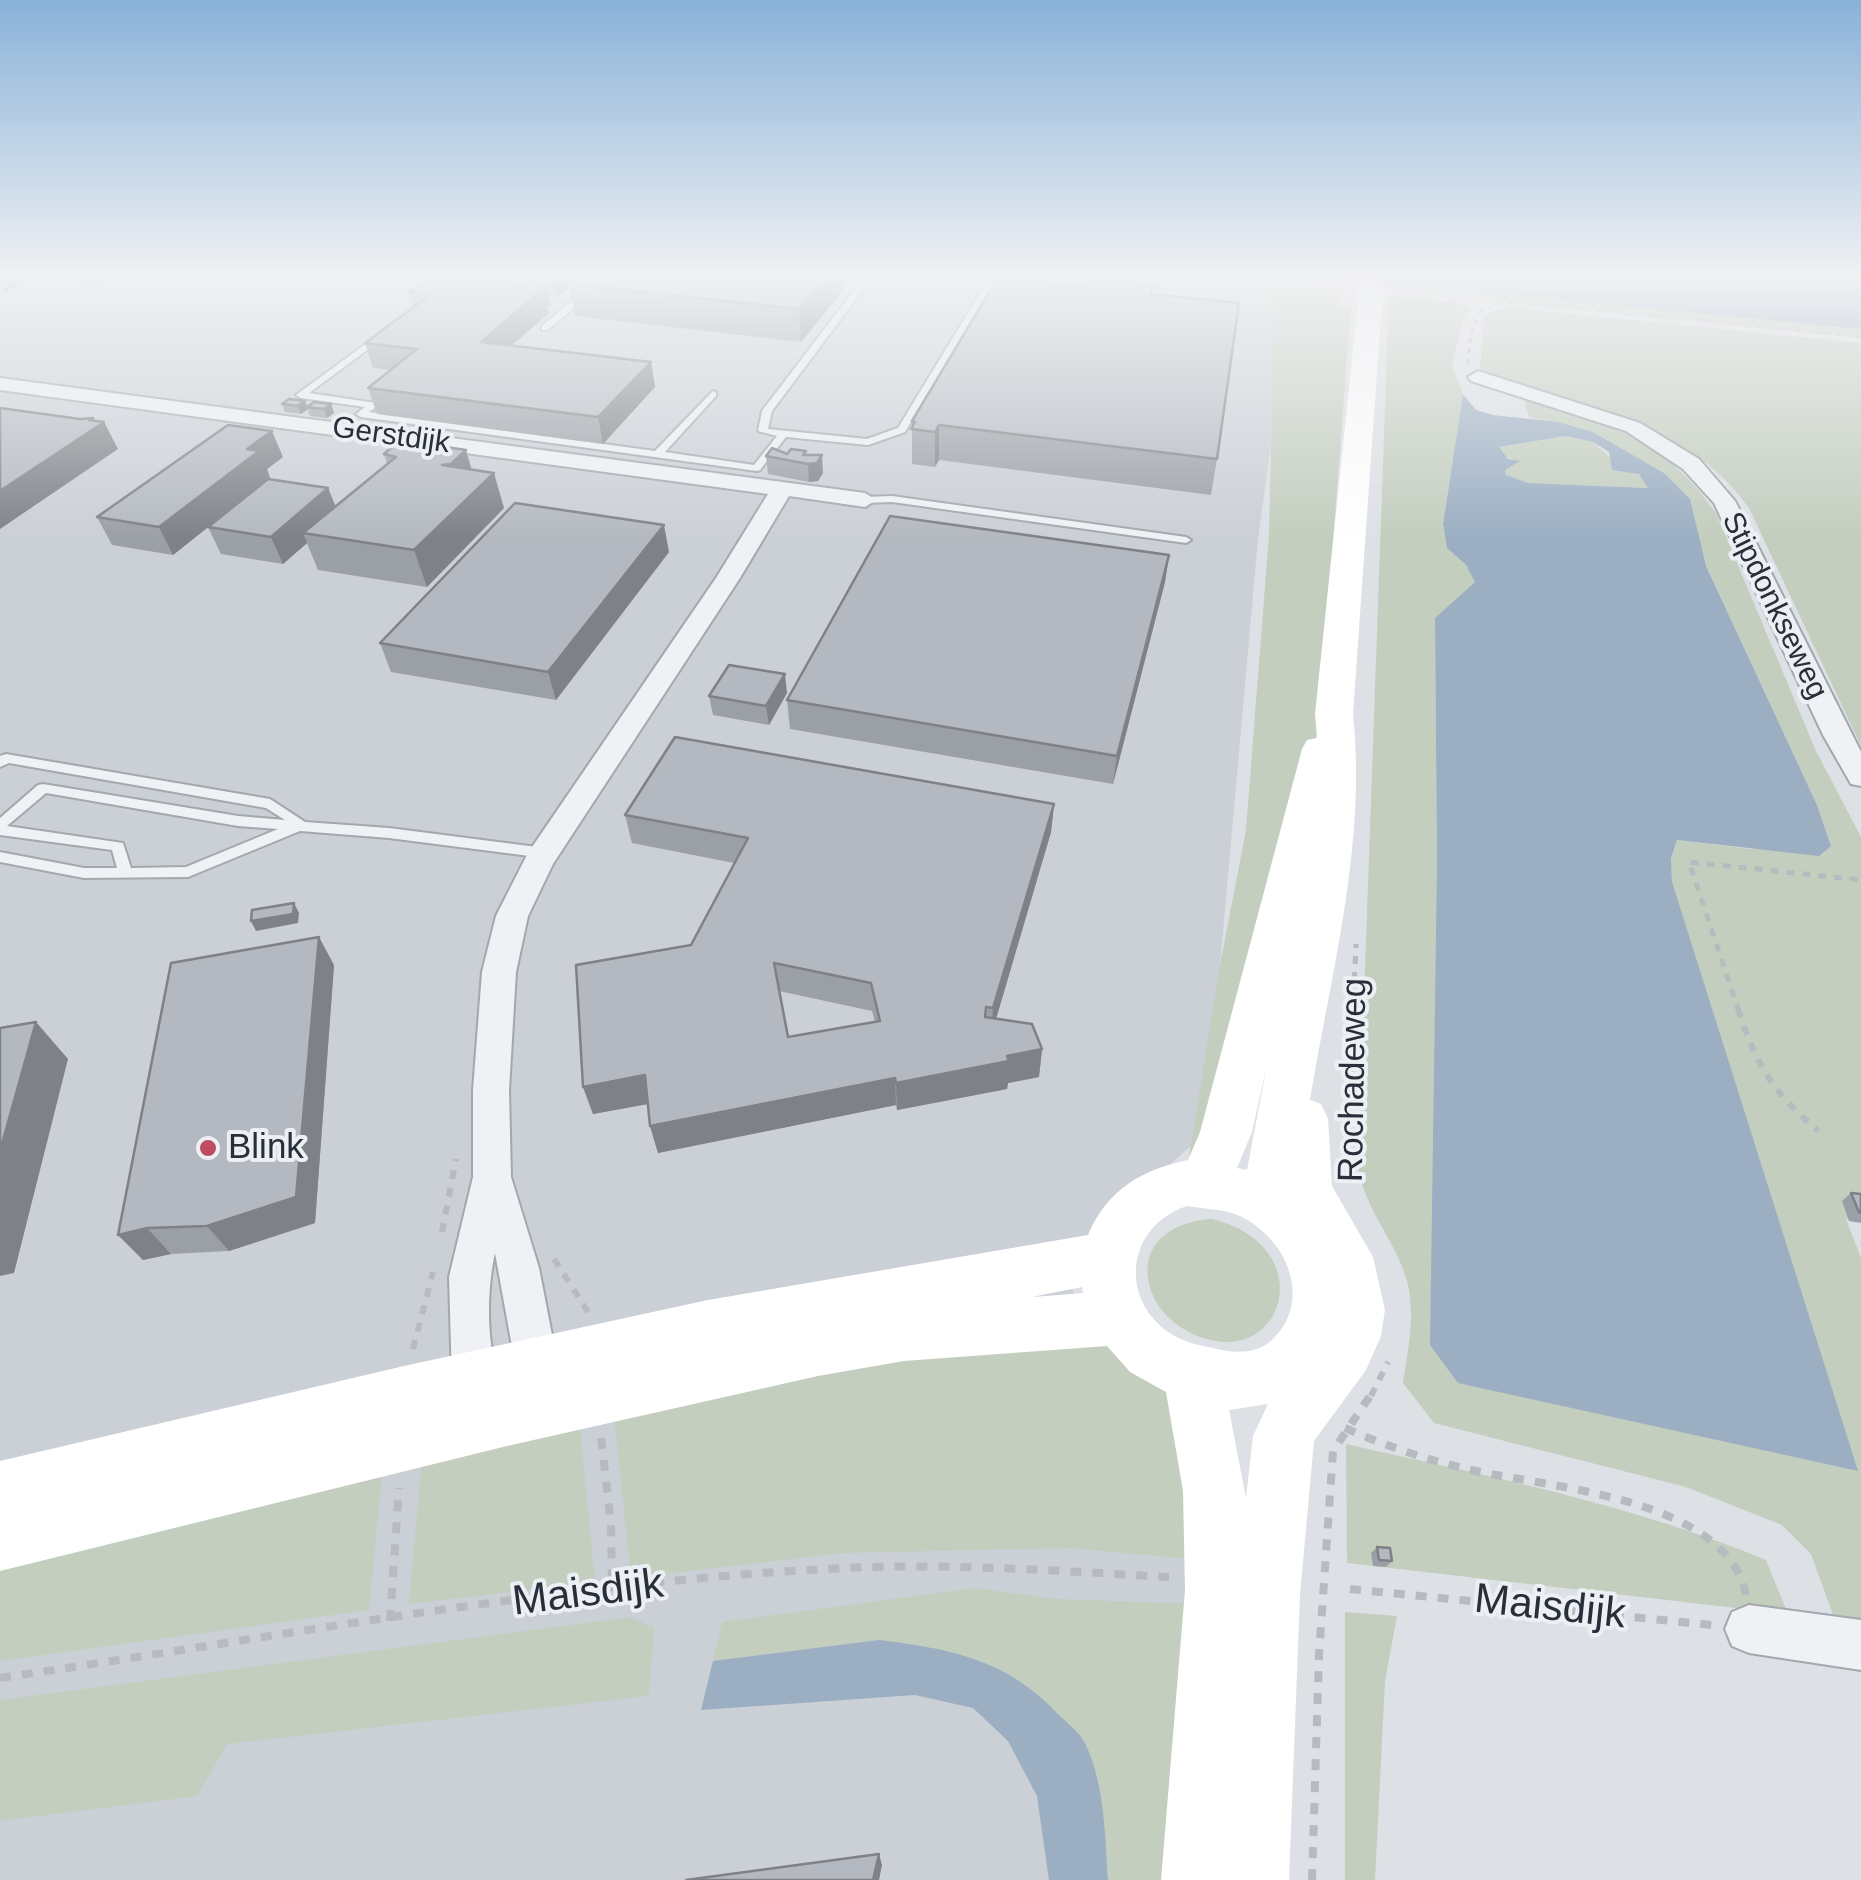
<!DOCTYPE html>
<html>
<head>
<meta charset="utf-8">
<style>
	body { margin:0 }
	canvas { display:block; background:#dde0e5 }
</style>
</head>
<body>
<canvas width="1861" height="1880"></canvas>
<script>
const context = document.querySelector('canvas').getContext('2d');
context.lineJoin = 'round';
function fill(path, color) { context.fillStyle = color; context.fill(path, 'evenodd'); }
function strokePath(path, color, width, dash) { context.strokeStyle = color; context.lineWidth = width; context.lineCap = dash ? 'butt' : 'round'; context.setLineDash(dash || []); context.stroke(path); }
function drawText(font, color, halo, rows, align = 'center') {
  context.font = font + ' Helvetica,sans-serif'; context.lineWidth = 8; context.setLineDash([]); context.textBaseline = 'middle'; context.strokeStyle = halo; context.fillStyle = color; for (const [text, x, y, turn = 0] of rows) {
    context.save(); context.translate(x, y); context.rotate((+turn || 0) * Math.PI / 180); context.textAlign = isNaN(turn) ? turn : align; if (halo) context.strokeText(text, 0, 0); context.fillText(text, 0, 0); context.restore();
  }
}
const built = new Path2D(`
	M0,276h1108l184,16 -34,247 -53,594 -144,130 135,315 -27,302h-1169z`);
const green = new Path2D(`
	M1130,276h93l117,14v16l11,1 -32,419 -113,424 -18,13 32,-198 26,-135 23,-295 5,-229 -4,-10 -10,-5z
	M1258,276h52l526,50 25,3v9z
	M1389,295l70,8 13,8 -8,5 -12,50 11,28 -20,130 4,24 19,17 10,17 -41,36 2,248 235,16 -1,-22 6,-20 74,9 80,-3 -14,-41 -111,-239 -17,-67 -25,-26 -71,-41 -64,-15 -5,-17c89,27 135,33 192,113l100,238 45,86v383l-15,-1 15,39v365l-26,-3 -24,-66 -29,-29 -96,-38 -252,-64 -31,-40c5,-33 13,-69 4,-102 -12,-42 -43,-72 -49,-115z
	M1505,307l356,36v403l-112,-238c-62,-87 -166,-102 -263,-129l-6,-10 4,-54z
	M1566,436l27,6 31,28 15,4 10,14 -122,-5 -21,-8 -1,-5 13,-8 -18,-8 -2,-7z
	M1212,1219c111,27 72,154 -17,116 -18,-8 -36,-23 -43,-42 -17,-46 18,-72 60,-74z
	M1090,1334l77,53 35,173 -131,-12 -228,5 -212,25 -18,-173 24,-10z
	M580,1428l15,154 -186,22 13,-146z
	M1346,1444c142,32 285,60 420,116l22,54 -441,-51z
	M383,1463l-14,147 -369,51v-108z
	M975,1588l81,11 145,5 -24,276h-69l-5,-69 -19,-69 -205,-102 -166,21 9,-39z
	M1345,1612l52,4 -12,65 -10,199h-30z
	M631,1617l23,11 -5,68 -422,48 -30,52 -197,25v-121z`);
const water = new Path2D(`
	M1310,276l84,4 -2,-4 469,2v51z
	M1463,394l13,16 17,5 65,7 35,10 71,41 26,26 16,67 111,239 14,41 -12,10 -142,-16 -6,19 1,23 186,589 -400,-88 -28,-38 7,-479 -2,-248 40,-36 -9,-17 -19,-17 -4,-24zM1566,436l27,6 16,10 3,18 27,4 9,14 -120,-5 -22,-8 -1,-5 15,-9 -12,-2 -9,-12z
	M879,1640c72,9 128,19 180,75 8,8 21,18 26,28 20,42 20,93 23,137h-59l-12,-84 -29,-55 -35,-33 -58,-13 -214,15 12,-49z`);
const pathFar3 = new Path2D(`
	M1242,276l101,12
	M1399,294l103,8
	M1479,312l26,-10 356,35
	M1393,313l63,-12
	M1468,363l3,-29 8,-22`);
const pathFar2 = new Path2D(`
	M1353,1012l3,-68
	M1739,1012l-50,-150 172,18`);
const pathFar1 = new Path2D(`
	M1738,1009c20,60 33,80 80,122
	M1347,1148l6,-139
	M442,1232l14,-73
	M554,1259l34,53
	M413,1349l20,-77
	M1371,1396l17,-34`);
const path = new Path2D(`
	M1345,1428c43,19 85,33 131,43 78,17 251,28 270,124
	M601,1438l10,85 1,66
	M1350,1589l362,36
	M390,1621l9,-133
	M0,1678c279,-41 560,-96 843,-110 108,-5 218,3 326,9
	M1312,1880l7,-225 14,-204 39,-58`);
const lane = new Path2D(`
	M594,276h8l-14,20 -40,34h-6v-4l40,-34z
	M865,276h8l-101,135 -4,18 99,10 31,-11 90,-148 -5,-4h9l4,4 -91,152 -37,13 -82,-8 -26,33 -3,1 -396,-54 -5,-3 9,-7 -64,-9 -5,-3 86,-63 4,3 -1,2 -76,56 67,10v4l-7,5 286,39 58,-60 3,1v4l-51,56 89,13 23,-29 -19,-5 4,-20z
	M892,496l294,41 5,3 -5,3 -294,-41 -27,1 -5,-3 5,-3z
	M6,754l264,45 35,23 84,6 156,20 7,5 -7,5 -156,-20 -89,-7 -112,46 -104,1 -84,-16v-10l84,16h33l-5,-18 -112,-15v-17l38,-33 5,-1 195,32 47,4 -19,-12 -257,-45 -9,4v-11zM46,793l192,33 40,3 -92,38 -55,1 -8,-25 -116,-17z`);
const street = new Path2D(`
	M1478,371l162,52 59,36 36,42 126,251v34l-10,-2 -28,-49 -109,-232 -31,-34 -57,-38 -155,-50 -3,-4z
	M0,378l865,115 11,7 -11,7 -76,-11 -49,82 -187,286 -25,52 -12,56 -7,118 2,87 28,91 19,98 -14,29 -15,6 -15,-6 -6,-15 7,-17 -20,-110c-9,41 -9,98 8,136l-7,15 -15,6 -15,-6 -14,-23 -3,-104 24,-100v-87l9,-118 14,-56 32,-63 188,-275 52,-84 -768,-104z
	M1749,1605l112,15v50l-112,-17 -17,-7 -7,-17 7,-17z`);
const secondary = new Path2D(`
	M1370,294l12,7 -29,413c14,129 -22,259 -43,386l11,4 7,15 4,67 41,71 12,53 -4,26 -15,34 -52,71 -14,154 -11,285h-128l24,-290 -2,-99 -17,-99 -36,-20 -23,-26 -203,15 -86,15 -311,70 -507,125v-110l404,-95 304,-66 380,-65c19,-45 53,-65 100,-75l12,-28 102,-383 5,-9 10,-2 -2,-24 43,-413zM1267,1065l-20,105 -10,-2 15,-36zM1187,1206c16,3 38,3 53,10 48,23 74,86 31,125 -16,14 -39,12 -58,7 -10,-2 -21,-4 -30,-8 -63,-27 -64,-111 4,-134zM1082,1287l1,6 -51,4zM1268,1404l-15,32 -7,62 -17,-88z`);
const secondaryBridge = new Path2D(`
	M1370,301l1,-25`);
const wall = new Path2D(`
	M74,276h38l-15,9 -20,-1z
	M431,276h415l1,9 -46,57 -226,-26 -6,-29 -13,11 -7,-1 2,8 -4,3 2,5 -37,32 139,17 4,25 -52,57 -226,-30 -9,-26 23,-18 -18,-2 -8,-25 48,-36 -4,-15z
	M1152,294l65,165 -6,36 -272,-35 -4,7 -23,-3v-43z
	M305,401l3,8 -7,5 -16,-2 -3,-8z
	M331,404l3,9 -7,5 -17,-2 -3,-9z
	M384,454l88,16 32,38 -77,79 -109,-17 -11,-27 -24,21 -62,-10 -13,-27 -35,28 -61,-10 -15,-28 186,-60 -16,12 3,9 -2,1 60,9 7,18 52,-42z
	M787,454l19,1 17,18 -5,8 -9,1 -41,-8 -2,-18z
	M669,552l-113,148 -165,-28 -11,-29z
	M1169,555l-4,27 -52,202 -323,-55 -3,-29z
	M787,693l-18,32 -56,-10 -4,-19z
	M1054,804l-3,28 -55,187 46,30 -3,28 -31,6 -1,6 -110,21 -1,-5 -238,48 -8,-27 -2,-22 -55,10 -10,-27 108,-142 43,-82 -102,-20 -7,-28zM779,991l93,20 3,11 -87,15z
	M334,965l-19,258 -86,28 -58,3 -28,6 -25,-25z
	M1851,1193l10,1v29l-12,-2 -7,-20z
	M1377,1547l15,14 -6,6 -13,-1 -2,-13z`);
const shadedWall = new Path2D(`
	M0,276h37l-32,17 -5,-10z
	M93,276h19l-15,9z
	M537,276h6l1,7 2,-2 5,24 -4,3 2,5 -62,54 -6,-25 37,-55z
	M552,276h30l-13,8v3l-13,11z
	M826,276h20l1,9 -46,57 -2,-33z
	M651,362l4,25 -52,57 -5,-27z
	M305,401l3,8 -7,5 -4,-8z
	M331,404l3,9 -7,5 -3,-9z
	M93,418l5,9 6,-5 14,27 -118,80v-38z
	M939,425v35l-4,7v-35z
	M272,431l11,26 -16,12 3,9 -97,77 -14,-28 88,-78z
	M466,450l10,35 -34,-20z
	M822,455l1,18 -5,8 -9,1 -1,-18z
	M494,473l10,35 -77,79 -13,-37z
	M328,488l11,27 -36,18 4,10 -24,21 -12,-27z
	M664,525l5,27 -113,148 -8,-28z
	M1169,555l-4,27 -52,202 4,-28z
	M785,674l2,19 -18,32 -3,-19z
	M1054,804l-3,28 -60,204 2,-28z
	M294,903l5,10 -1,10 -42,8 -5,-10z
	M319,937l15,28 -19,258 -86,28 -22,-25z
	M36,1022l32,37 -54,214 -14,3v-125z
	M1042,1049l-3,28 -31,6 -1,6 -110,21 -1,-27 111,-27z
	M645,1075l8,28 -60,11 -10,-27z
	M895,1078l1,27 -238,48 -8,-27z
	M147,1228l24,26 -28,6 -25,-25z
	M879,1854l3,11 -3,15h-6z`);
const building = new Path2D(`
	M431,276h106l-19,11 6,1 10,-8 12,1 -9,8h6l-62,53 170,20 -53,55 -230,-29 49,-39 -52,-6 65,-48 -21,-3z
	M578,276h248l-27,33 -230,-25z
	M997,279l86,8 3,-8 68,7 -4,8 89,9 -22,156 -278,-34 -4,7 -24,-3 4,-7 -3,-1z
	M289,399l16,2 -8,5 -15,-2z
	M314,402l17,2 -7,5 -17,-2z
	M0,408l80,11 13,-1 -4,2 15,2 -104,69z
	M228,425l44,6 -25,18 12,2 -100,76 -62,-10z
	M400,440l66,10 -15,14 -9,1 52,8 -80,77 -111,-17 93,-76 -12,-3z
	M772,448l15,6 4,-5 15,2 -3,4h19l-5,8 -9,1 -42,-8z
	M268,479l60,9 -57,49 -63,-10z
	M515,503l149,22 -116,147 -168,-29z
	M890,516l279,39 -52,201 -330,-56z
	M729,665l56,9 -19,32 -57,-10z
	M675,737l379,67 -61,204 -7,-1 -1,10 47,7 10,25 -35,7 2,5 -113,22 -1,-5 -245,48 -5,-51 -62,12 -7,-122 115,-20 57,-107 -123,-23zM774,963l97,20 9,38 -92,16z
	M294,903l-1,11 -42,7 1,-11z
	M319,937l-23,260 -89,29 -60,2 -29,7 53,-272z
	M36,1022l-36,129v-123z
	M1851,1193l10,1v19l-2,-1z
	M1377,1547l13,1 2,13 -13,-1z
	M879,1854l-6,26h-187z`);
const markers = [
	[208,1148,10,"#bf4c60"]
];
const farStreetnames = [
	["Gerstdijk",391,436,8],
	["Stipdonkseweg",1774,606,64]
];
const streetNames = [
	["Rochadeweg",1354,1080,-89]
];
const poiNames = [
	["Blink",228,1148]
];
const nearStreetnames = [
	["Maisdijk",588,1594,-7],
	["Maisdijk",1550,1608,6]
];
fill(built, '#cbcfd6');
fill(green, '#c3cebe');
fill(water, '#9baec2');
strokePath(lane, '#a3a7ae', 4);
strokePath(street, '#a3a7ae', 4);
strokePath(pathFar3, '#b7bbc0', 2.5, [5, 5]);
strokePath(pathFar2, '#b7bbc0', 5, [8, 8]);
strokePath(pathFar1, '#b7bbc0', 6, [9, 9]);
strokePath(path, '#b7bbc0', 8, [11, 11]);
fill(lane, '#eff1f4');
fill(street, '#eff1f4');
fill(secondary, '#fff');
strokePath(secondaryBridge, '#fff', 26);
fill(wall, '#9b9fa6');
fill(shadedWall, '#7e8287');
fill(building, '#b4b9c1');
strokePath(building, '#7e8287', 2.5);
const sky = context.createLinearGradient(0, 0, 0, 540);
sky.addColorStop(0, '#89b2d9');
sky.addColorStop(0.51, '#f0f1f3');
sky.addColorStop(1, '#f0f1f300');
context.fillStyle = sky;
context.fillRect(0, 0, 1861, 540);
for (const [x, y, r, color] of markers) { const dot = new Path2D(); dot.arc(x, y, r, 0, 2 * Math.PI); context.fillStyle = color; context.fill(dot); strokePath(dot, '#eceff3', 4); }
drawText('30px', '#282f3a', '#eceff3', farStreetnames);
drawText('35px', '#282f3a', '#eceff3', streetNames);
drawText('35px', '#282f3a', '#eceff3', poiNames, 'left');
drawText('42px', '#282f3a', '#eceff3', nearStreetnames);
</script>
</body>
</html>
